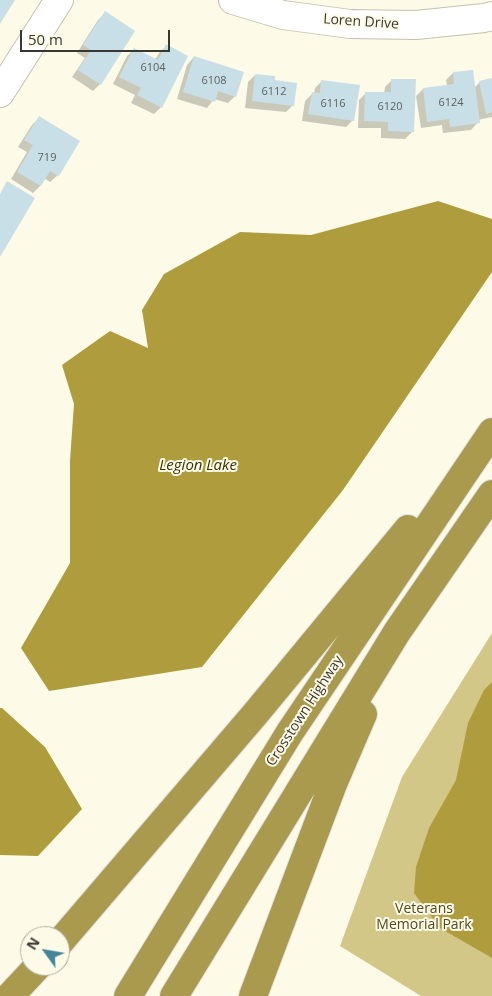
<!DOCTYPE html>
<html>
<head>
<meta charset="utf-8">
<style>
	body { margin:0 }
	#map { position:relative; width:492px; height:996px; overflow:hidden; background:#fdfae7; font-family:"Open Sans",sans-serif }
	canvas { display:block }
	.north { position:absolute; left:20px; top:926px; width:50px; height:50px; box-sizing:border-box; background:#fdfae7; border:1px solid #afac9e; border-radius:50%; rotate:302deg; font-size:14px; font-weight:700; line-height:20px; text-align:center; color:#393830 }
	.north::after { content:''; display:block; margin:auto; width:18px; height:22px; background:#458599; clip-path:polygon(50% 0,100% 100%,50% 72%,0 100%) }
	.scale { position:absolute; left:20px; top:30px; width:150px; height:22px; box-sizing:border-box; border:2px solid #393830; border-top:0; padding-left:6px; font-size:15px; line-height:18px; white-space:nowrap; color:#393830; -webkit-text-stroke:4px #fdfae7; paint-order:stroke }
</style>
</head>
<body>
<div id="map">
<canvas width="492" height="996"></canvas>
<div class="north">N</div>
<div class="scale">50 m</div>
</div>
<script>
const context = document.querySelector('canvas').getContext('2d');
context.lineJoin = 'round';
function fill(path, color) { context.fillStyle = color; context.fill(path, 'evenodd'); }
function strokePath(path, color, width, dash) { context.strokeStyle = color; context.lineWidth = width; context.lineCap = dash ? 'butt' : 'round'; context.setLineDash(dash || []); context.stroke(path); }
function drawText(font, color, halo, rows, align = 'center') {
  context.font = font + ' "Open Sans",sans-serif'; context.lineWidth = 4; context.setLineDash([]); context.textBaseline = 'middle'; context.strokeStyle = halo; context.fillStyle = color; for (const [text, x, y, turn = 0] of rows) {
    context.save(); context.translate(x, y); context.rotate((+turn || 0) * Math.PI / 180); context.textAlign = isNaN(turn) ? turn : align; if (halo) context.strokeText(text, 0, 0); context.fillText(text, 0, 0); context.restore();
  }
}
const green = new Path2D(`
	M492,633v363h-71l-81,-50 62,-169z`);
const water = new Path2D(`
	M438,201l54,18v53l-149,218 -141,177 -153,24 -28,-43 49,-85v-103l4,-56 -12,-39 48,-34 38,17 -6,-38 22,-36 76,-42 71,3z
	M492,682v276l-52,-30 -26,-35 2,-26 13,-39 27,-48 12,-57 16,-33z
	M0,708h2l43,39 37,62 -44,47 -38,-1z`);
const shadow = new Path2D(`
	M105,13l-5,71 -7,7 -21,-14 13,-19 -8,-5 21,-33z
	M166,46l-5,61 -7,7 -23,-11 4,-8 -22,-11 14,-28 8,-7 20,11 4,-7z
	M194,57l41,39 -7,7 -14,-4 -7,9 -30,-9 10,-34z
	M453,73l21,15 6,-6 12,-3v38l-14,3v2l-7,8 -28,3 -1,-8 -21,3 -5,-32 7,-7 24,-3 -1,-6z
	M255,75l18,6 20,24 -7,7 -41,-4 3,-26z
	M392,80l21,51 -8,8 -24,-1v-10h-23l1,-28 7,-7 18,1 1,-7z
	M322,81l31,39 -7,7 -44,-6 3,-20 7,-7h2l1,-6z
	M39,118l19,57 -8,7 -6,-4 -4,8 -7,7 -22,-14 16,-27 -9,-5 14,-22z`);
const building = new Path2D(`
	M0,0h15l-15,24z
	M105,11l30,20 -34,54 -23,-15 13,-20 -8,-5z
	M166,44l22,12 -26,52 -25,-13 4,-7 -22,-11 15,-29 24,12z
	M194,56l50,16 -8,25 -18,-6 -3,11 -32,-10z
	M473,70l7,53 -30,4 -1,-8 -22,3 -4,-34 31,-4 -1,-12z
	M255,74l20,2v4l22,3 -3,23 -42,-5z
	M492,78v34l-6,2 -7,-33z
	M391,79h25l-2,53 -26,-1v-9l-24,-1 1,-29h26z
	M321,80l39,5 -6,36 -46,-7 4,-22 8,1z
	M39,116l41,25 -21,35 -9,-5 -9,15 -24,-14 16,-27 -9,-5z
	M7,181l28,17 -35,59v-63z`);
const minor = new Path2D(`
	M233,0l50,15 67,9 66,1 68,-7 8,-2
	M0,93l59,-93`);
const highway = new Path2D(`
	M60,942l196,-229 152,-184
	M10,996l28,-30
	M128,996l162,-264 202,-300
	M174,996l223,-364 95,-138
	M253,996l80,-212 30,-70`);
const numberNames = [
	["6104",153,68],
	["6108",214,81],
	["6112",274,92],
	["6124",451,103],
	["6116",333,104],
	["6120",390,107],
	["719",47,158]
];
const streetNames = [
	["Loren Drive",361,22,4],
	["Crosstown Highway",305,711,-57]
];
const parkNames = [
	["Veterans",424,909],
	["Memorial Park",424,925]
];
const waterNames = [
	["Legion Lake",198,466]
];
fill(green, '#d3c787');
fill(water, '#af9d3d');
fill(shadow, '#0003');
fill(building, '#c9dfe7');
strokePath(minor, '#c4c1ae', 30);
strokePath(highway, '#e3e3e2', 30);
strokePath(minor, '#fff', 28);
strokePath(highway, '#a99a4e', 28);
drawText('11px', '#5d625e', null, numberNames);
drawText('14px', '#393830', '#fdfae7', streetNames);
drawText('14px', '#514a22', '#fdfae7', parkNames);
drawText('italic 15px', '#383106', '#fdfae7', waterNames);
</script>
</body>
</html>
